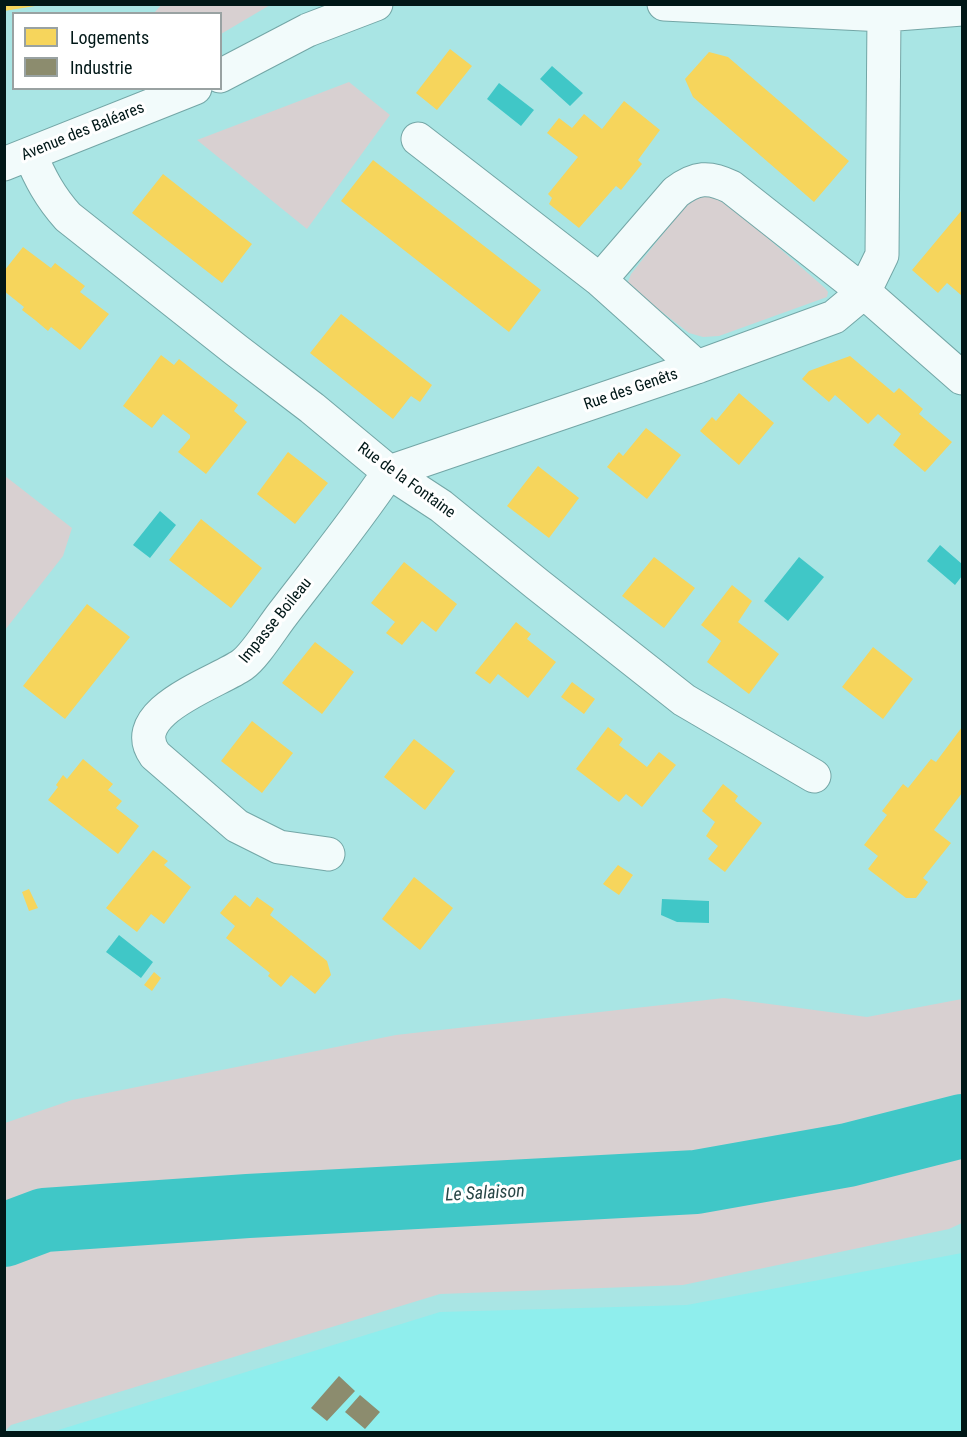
<!DOCTYPE html>
<html>
<head>
<meta charset="utf-8">
<style>
	body { margin:0 }
	#map { position:relative; width:967px; height:1437px; overflow:hidden; background:#a9e5e4; font-family:"Roboto Condensed",sans-serif }
	canvas { display:block }
	.frame { position:absolute; inset:0; border:6px solid #011717; pointer-events:none }
	.legend { position:absolute; left:12px; top:12px; width:210px; height:78px; box-sizing:border-box; background:#fff; border:2px solid #99a2a2; margin:0; padding:8px 10px; list-style:none; font-size:18px; color:#011717 }
	.legend li { display:flex; align-items:center; gap:12px; height:30px }
	.legend b { width:30px; border:2px solid #99a2a2 }
</style>
</head>
<body>
<div id="map">
<canvas width="967" height="1437"></canvas>
<div class="frame"></div>
<ul class="legend">
<li><b style="height:16px;background:#f6d55c"></b>Logements</li>
<li><b style="height:16px;background:#8c8c6e"></b>Industrie</li>
</ul>
</div>
<script>
const context = document.querySelector('canvas').getContext('2d');
context.lineJoin = 'round';
function fill(path, color) { context.fillStyle = color; context.fill(path, 'evenodd'); }
function strokePath(path, color, width, dash) { context.strokeStyle = color; context.lineWidth = width; context.lineCap = dash ? 'butt' : 'round'; context.setLineDash(dash || []); context.stroke(path); }
function drawText(font, color, halo, rows, align = 'center') {
  context.font = font + ' "Roboto Condensed",sans-serif'; context.lineWidth = 6; context.setLineDash([]); context.textBaseline = 'middle'; context.strokeStyle = halo; context.fillStyle = color; for (const [text, x, y, turn = 0] of rows) {
    context.save(); context.translate(x, y); context.rotate((+turn || 0) * Math.PI / 180); context.textAlign = isNaN(turn) ? turn : align; if (halo) context.strokeText(text, 0, 0); context.fillText(text, 0, 0); context.restore();
  }
}
const built = new Path2D(`
	M962,1253v179h-910l388,-120 247,-7z`);
const green = new Path2D(`
	M162,4h108v1l-49,29 -1,-20 -66,-1z
	M349,82l41,33 -83,114 -110,-89z
	M714,191l111,97 3,4 -1,5 -108,39 -16,1 -14,-4 -58,-45 -3,-6 3,-8 61,-77z
	M5,476l67,52 -9,28 -58,74z
	M724,998l143,19 95,-18v224l-13,6 -266,56 -243,9 -429,131 -6,6v-308l67,-23 324,-65z`);
const water = new Path2D(`
	M552,66l31,27 -13,13 -30,-27z
	M499,83l35,27 -13,16 -34,-27z
	M160,511l16,14 -26,33 -17,-13z
	M940,545l22,19v12l-7,9 -28,-24z
	M799,557l25,20 -36,44 -24,-20z
	M662,899l47,2v22l-32,-1 -16,-7z
	M119,935l34,27 -12,16 -35,-26z`);
const homes = new Path2D(`
	M4,4h31v2l-31,5z
	M450,49l22,17 -35,44 -21,-17z
	M709,52l19,5 121,104 -35,41 -121,-105 -8,-18z
	M624,101l36,29 -22,30 4,4 -21,26 -5,-4 -37,42 -30,-24 3,-6 -4,-4 30,-37 -31,-24 12,-15 13,10 12,-14 18,15z
	M373,160l168,130 -32,42 -168,-131z
	M163,174l89,70 -30,39 -90,-70z
	M962,210v82l-1,3 -14,-12 -9,10 -26,-23z
	M23,247l28,21 4,-5 30,23 -5,6 29,22 -29,36 -29,-23 -3,4 -13,-11 -13,-10 2,-3 -20,-16v-20z
	M341,314l91,71 -12,17 -9,-6 -18,23 -83,-66z
	M161,355l13,10 5,-6 59,46 -4,6 13,11 -41,52 -28,-22 12,-14v-3l-27,-21 -11,14 -29,-22z
	M850,356l44,37 5,-5 24,21 -4,5 33,28 -27,30 -32,-27 8,-11 -23,-20 -10,10 -33,-29 -6,7 -27,-23 7,-8z
	M739,393l35,30 -35,42 -39,-34 12,-14 4,4z
	M646,428l35,27 -34,44 -40,-32 12,-15 4,4z
	M288,452l40,31 -33,41 -38,-30z
	M538,466l41,32 -30,40 -42,-32z
	M201,519l61,49 -31,40 -62,-48z
	M654,557l41,31 -31,40 -42,-32z
	M404,562l53,42 -21,28 -14,-11 -20,24 -16,-12 9,-11 -24,-19z
	M732,585l20,16 -14,21 41,32 -30,40 -42,-32 14,-21 -20,-16z
	M87,604l43,33 -65,82 -42,-33z
	M516,622l15,12 -4,5 29,23 -28,36 -30,-24 -8,10 -15,-11z
	M315,642l39,30 -32,42 -40,-31z
	M873,647l40,32 -30,40 -41,-32z
	M572,682l23,17 -11,15 -23,-17z
	M252,721l41,32 -31,40 -41,-32z
	M608,727l15,12 -4,6 28,22 12,-15 17,13 -34,42 -16,-13 -7,8 -43,-33z
	M962,727v66l-28,37 17,13 -28,35 5,4 -12,16h-10l-38,-29 10,-13 -14,-11 23,-30 -5,-4 21,-27 5,4 23,-29 5,3z
	M414,739l41,32 -30,39 -41,-33z
	M83,759l30,25 -5,6 14,11 -6,7 23,18 -21,28 -70,-54 10,-13 -2,-2 7,-10 4,4z
	M723,784l15,12 -3,5 27,22 -37,49 -17,-13 10,-13 -12,-10 9,-14 -13,-11z
	M153,850l15,11 -4,4 27,22 -27,37 -13,-10 -14,18 -31,-24z
	M618,865l15,10 -14,20 -16,-11z
	M414,877l39,31 -33,42 -38,-31z
	M29,889l9,19 -9,3 -7,-19z
	M235,895l15,12 7,-10 17,12 -4,6 57,46 4,14 -16,19 -24,-19 -10,12 -13,-11 2,-3 -44,-35 9,-12 -15,-13z
	M154,972l7,6 -9,13 -8,-6z`);
const industry = new Path2D(`
	M339,1376l16,15 -28,30 -16,-13z
	M360,1395l20,17 -15,17 -20,-17z`);
const river = new Path2D(`
	M4,1235l40,-15 204,-14 448,-24 152,-27 114,-29`);
const minor = new Path2D(`
	M664,4l220,11 78,-6
	M220,76l88,-46 68,-26
	M418,139l182,141 97,87
	M30,154c10,24 20,43 38,63l168,133 76,58 77,64 52,34 96,78 147,116 130,76
	M4,164l191,-76
	M600,280l76,-88c20,-15 33,-16 55,-5l133,105 98,86
	M328,854l-49,-7 -42,-21 -82,-71c-31,-43 61,-72 87,-90 12,-8 30,-37 40,-50 36,-47 74,-94 107,-143l308,-105 137,-50 30,-25 18,-37 2,-240`);
const streetNames = [
	["Avenue des Baléares",83,132,-22],
	["Rue des Genêts",631,390,-19],
	["Rue de la Fontaine",406,481,36],
	["Impasse Boileau",276,621,-51]
];
const waterNames = [
	["Le Salaison",485,1194,-3]
];
fill(built, '#8feeed');
fill(green, '#d8d0d1');
fill(water, '#40c7c7');
fill(homes, '#f6d55c');
fill(industry, '#8c8c6e');
strokePath(river, '#40c7c7', 64);
strokePath(minor, '#73a6a6', 35);
strokePath(minor, '#f2fbfb', 33);
drawText('16px', '#011717', '#fff', streetNames);
drawText('italic 18px', '#294747', '#fff', waterNames);
</script>
</body>
</html>
